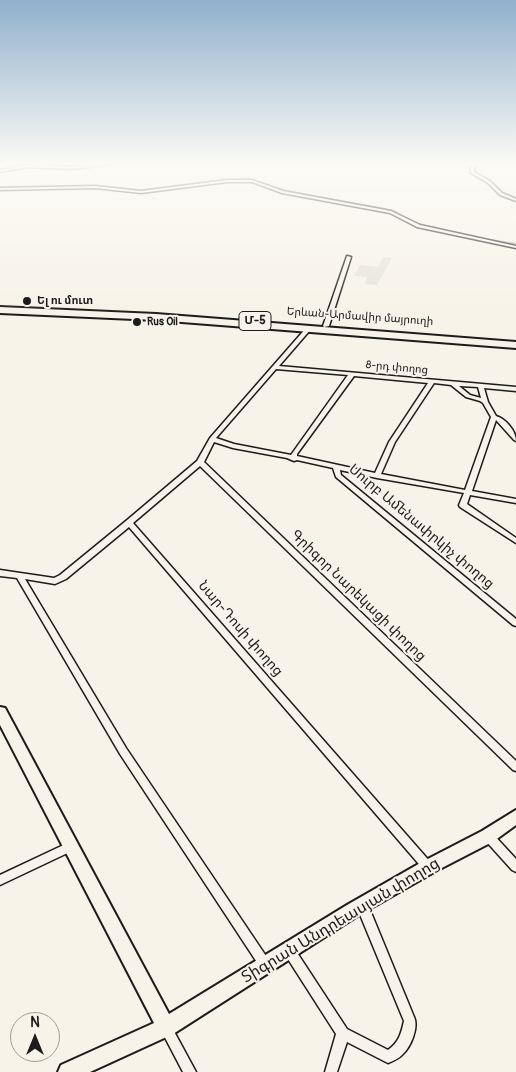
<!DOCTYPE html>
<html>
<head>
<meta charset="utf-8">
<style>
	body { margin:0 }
	#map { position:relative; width:516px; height:1072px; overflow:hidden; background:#f7f3e8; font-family:Pangolin,sans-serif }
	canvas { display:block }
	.north { position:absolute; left:10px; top:1012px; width:50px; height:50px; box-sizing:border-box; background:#f7f3e8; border:1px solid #9f9d96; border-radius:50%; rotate:0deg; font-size:14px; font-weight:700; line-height:20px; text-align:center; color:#1c1c1c }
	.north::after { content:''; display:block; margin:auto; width:18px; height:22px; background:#1c1c1c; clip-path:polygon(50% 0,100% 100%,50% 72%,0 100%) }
</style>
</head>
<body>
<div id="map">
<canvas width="516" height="1072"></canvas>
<div class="north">N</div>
</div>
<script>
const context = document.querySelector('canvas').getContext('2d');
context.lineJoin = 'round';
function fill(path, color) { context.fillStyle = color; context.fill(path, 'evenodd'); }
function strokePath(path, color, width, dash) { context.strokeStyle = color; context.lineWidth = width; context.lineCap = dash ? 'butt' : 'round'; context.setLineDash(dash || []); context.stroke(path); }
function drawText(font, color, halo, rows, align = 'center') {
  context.font = font + ' Pangolin,"Noto Sans Armenian",sans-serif'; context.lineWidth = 4; context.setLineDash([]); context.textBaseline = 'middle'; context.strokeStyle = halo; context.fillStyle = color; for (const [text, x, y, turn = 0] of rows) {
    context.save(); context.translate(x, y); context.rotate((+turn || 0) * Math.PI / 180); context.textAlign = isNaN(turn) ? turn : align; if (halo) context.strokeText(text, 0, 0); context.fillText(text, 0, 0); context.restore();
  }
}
const built = new Path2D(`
	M383,257l9,1 -15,27 -12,-1 2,-7 -13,-1 6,-11 18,2z`);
const canal = new Path2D(`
	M17,165h8l-25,6v-2z
	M42,165h56l-31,3 -24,-1 -2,-1z
	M473,165h4v8l18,10 8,9 13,5v3l-15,-6 -8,-9 -16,-8 -4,-4z
	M247,177l40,13 108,20 16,11 39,10 -2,1 -40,-9 -16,-11 -106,-20 -39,-13 -41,5 -2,-1z
	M98,185l45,5 14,-2 2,1 -16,3 -45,-5 -98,1v-2z
	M472,236l44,7v2l-42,-7 -2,-1z`);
const minor = new Path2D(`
	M27,165l43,2 39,-2 -39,4 -42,-2 -28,5v-2z
	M470,165h4v7l16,9 12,12 14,6v2l-16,-6 -12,-12 -17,-10z
	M227,180h25l31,11 108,20 29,14 96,21v2l-99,-21 -27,-14 -108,-20 -30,-11h-25l-86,11 -46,-5 -95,2v-2l95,-2 46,5z
	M347,256l4,1 -22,69 -5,1 -1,-1z
	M309,326l3,2 -1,1 -32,37 237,21v4l-32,-3 4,14 8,14c10,3 20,15 20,25l-2,-1 -18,-20 -24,71 44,8v4l-46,-8 -3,9 49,34v5l-56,-36 -1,-2 5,-12 -87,-15 -37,-8 1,5 175,144v7l-3,-1 -177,-148 -3,-9 -36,-8 -3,1 -7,-3 -54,-10 -19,-6 -10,20 312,299v10l-3,-1 -313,-304 -67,57 299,341 1,3 -1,3 -4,2 -4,-2 -295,-343 -63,52 -11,5 -30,-5 101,169 144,214 2,4 -2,4 -4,2 -4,-2 -142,-216 -103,-176 -17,-2v-6l54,8 6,-3 66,-54 71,-60 13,-23 97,-111zM276,369l72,6 -57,80 -57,-11 -18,-6zM354,376l74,7 -39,59 -14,31 -78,-17v-2zM434,383l17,2 15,12 14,4 3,2 8,14 -26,73 -84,-16 14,-32zM459,386l19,1 3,11 -11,-3z
	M488,831l4,2 24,26v13l-4,-2 -28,-31 -1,-3 1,-3z
	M72,841l4,2 1,3 -1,3 -76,36v-10z
	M362,900l4,1 2,4 46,112c5,10 -3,30 -12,38 -4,4 -9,6 -14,8l-4,-2 -37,-19 -10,30h-12l11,-38 -50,-78 -2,-4 2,-4 4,-2 4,2 53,81 41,21c11,-8 13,-16 16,-29l-48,-116 2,-4z
	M166,1022l4,2 26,48h-13l-23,-44 2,-4z`);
const secondary = new Path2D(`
	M0,707l5,1 164,306 178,-109 75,-43 60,-31 34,-21v15l-22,16 -60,31 -75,43 -186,119 -83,38h-32l3,-7 93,-42 -154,-298z`);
const trunk = new Path2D(`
	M0,307l156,7 360,28v6l-360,-28 -156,-7z`);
const markers = [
	[27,301,5,"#1c1c1c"],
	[137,322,5,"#1c1c1c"]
];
const farPoinames = [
	["Ել ու մուտ",37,301],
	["Rus Oil",147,322]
];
const farStreetnames = [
	["Երևան-Արմավիր մայրուղի",360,317,4],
	["8-րդ փողոց",397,368,5]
];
const shields = [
	[255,321,32]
];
const shieldNames = [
	["Մ-5",255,321]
];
const streetNames = [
	["Սուրբ Ամենափրկիչ փողոց",421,527,40],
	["Գրիգոր Նարեկացի փողոց",358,596,44],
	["Նար-Դոսի փողոց",240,629,49]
];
const nearStreetnames = [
	["Տիգրան Անդրեասյան փողոց",341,921,-31]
];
fill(built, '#e6e3d9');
fill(canal, '#aca9a2');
strokePath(minor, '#1c1c1c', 3);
strokePath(secondary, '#1c1c1c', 4);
strokePath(trunk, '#1c1c1c', 4);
fill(minor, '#f7f3e8');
fill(secondary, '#f7f3e8');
fill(trunk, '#f7f3e8');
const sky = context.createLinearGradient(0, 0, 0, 315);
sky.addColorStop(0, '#90b0cc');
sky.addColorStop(0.52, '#fbfaf5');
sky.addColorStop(1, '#fbfaf500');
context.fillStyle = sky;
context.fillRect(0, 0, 516, 315);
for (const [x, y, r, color] of markers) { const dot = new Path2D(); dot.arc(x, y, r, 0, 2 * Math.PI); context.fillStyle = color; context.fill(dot); strokePath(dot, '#f7f3e8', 2); }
drawText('bold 11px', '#1c1c1c', '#f7f3e8', farPoinames, 'left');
drawText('11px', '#1c1c1c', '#f7f3e8', farStreetnames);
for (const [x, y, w] of shields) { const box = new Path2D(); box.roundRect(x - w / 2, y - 9.5, w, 19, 4); context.fillStyle = '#f7f3e8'; context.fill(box); strokePath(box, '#1c1c1c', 1); }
drawText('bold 12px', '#1c1c1c', null, shieldNames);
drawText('14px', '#1c1c1c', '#f7f3e8', streetNames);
drawText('16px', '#1c1c1c', '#f7f3e8', nearStreetnames);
</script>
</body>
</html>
